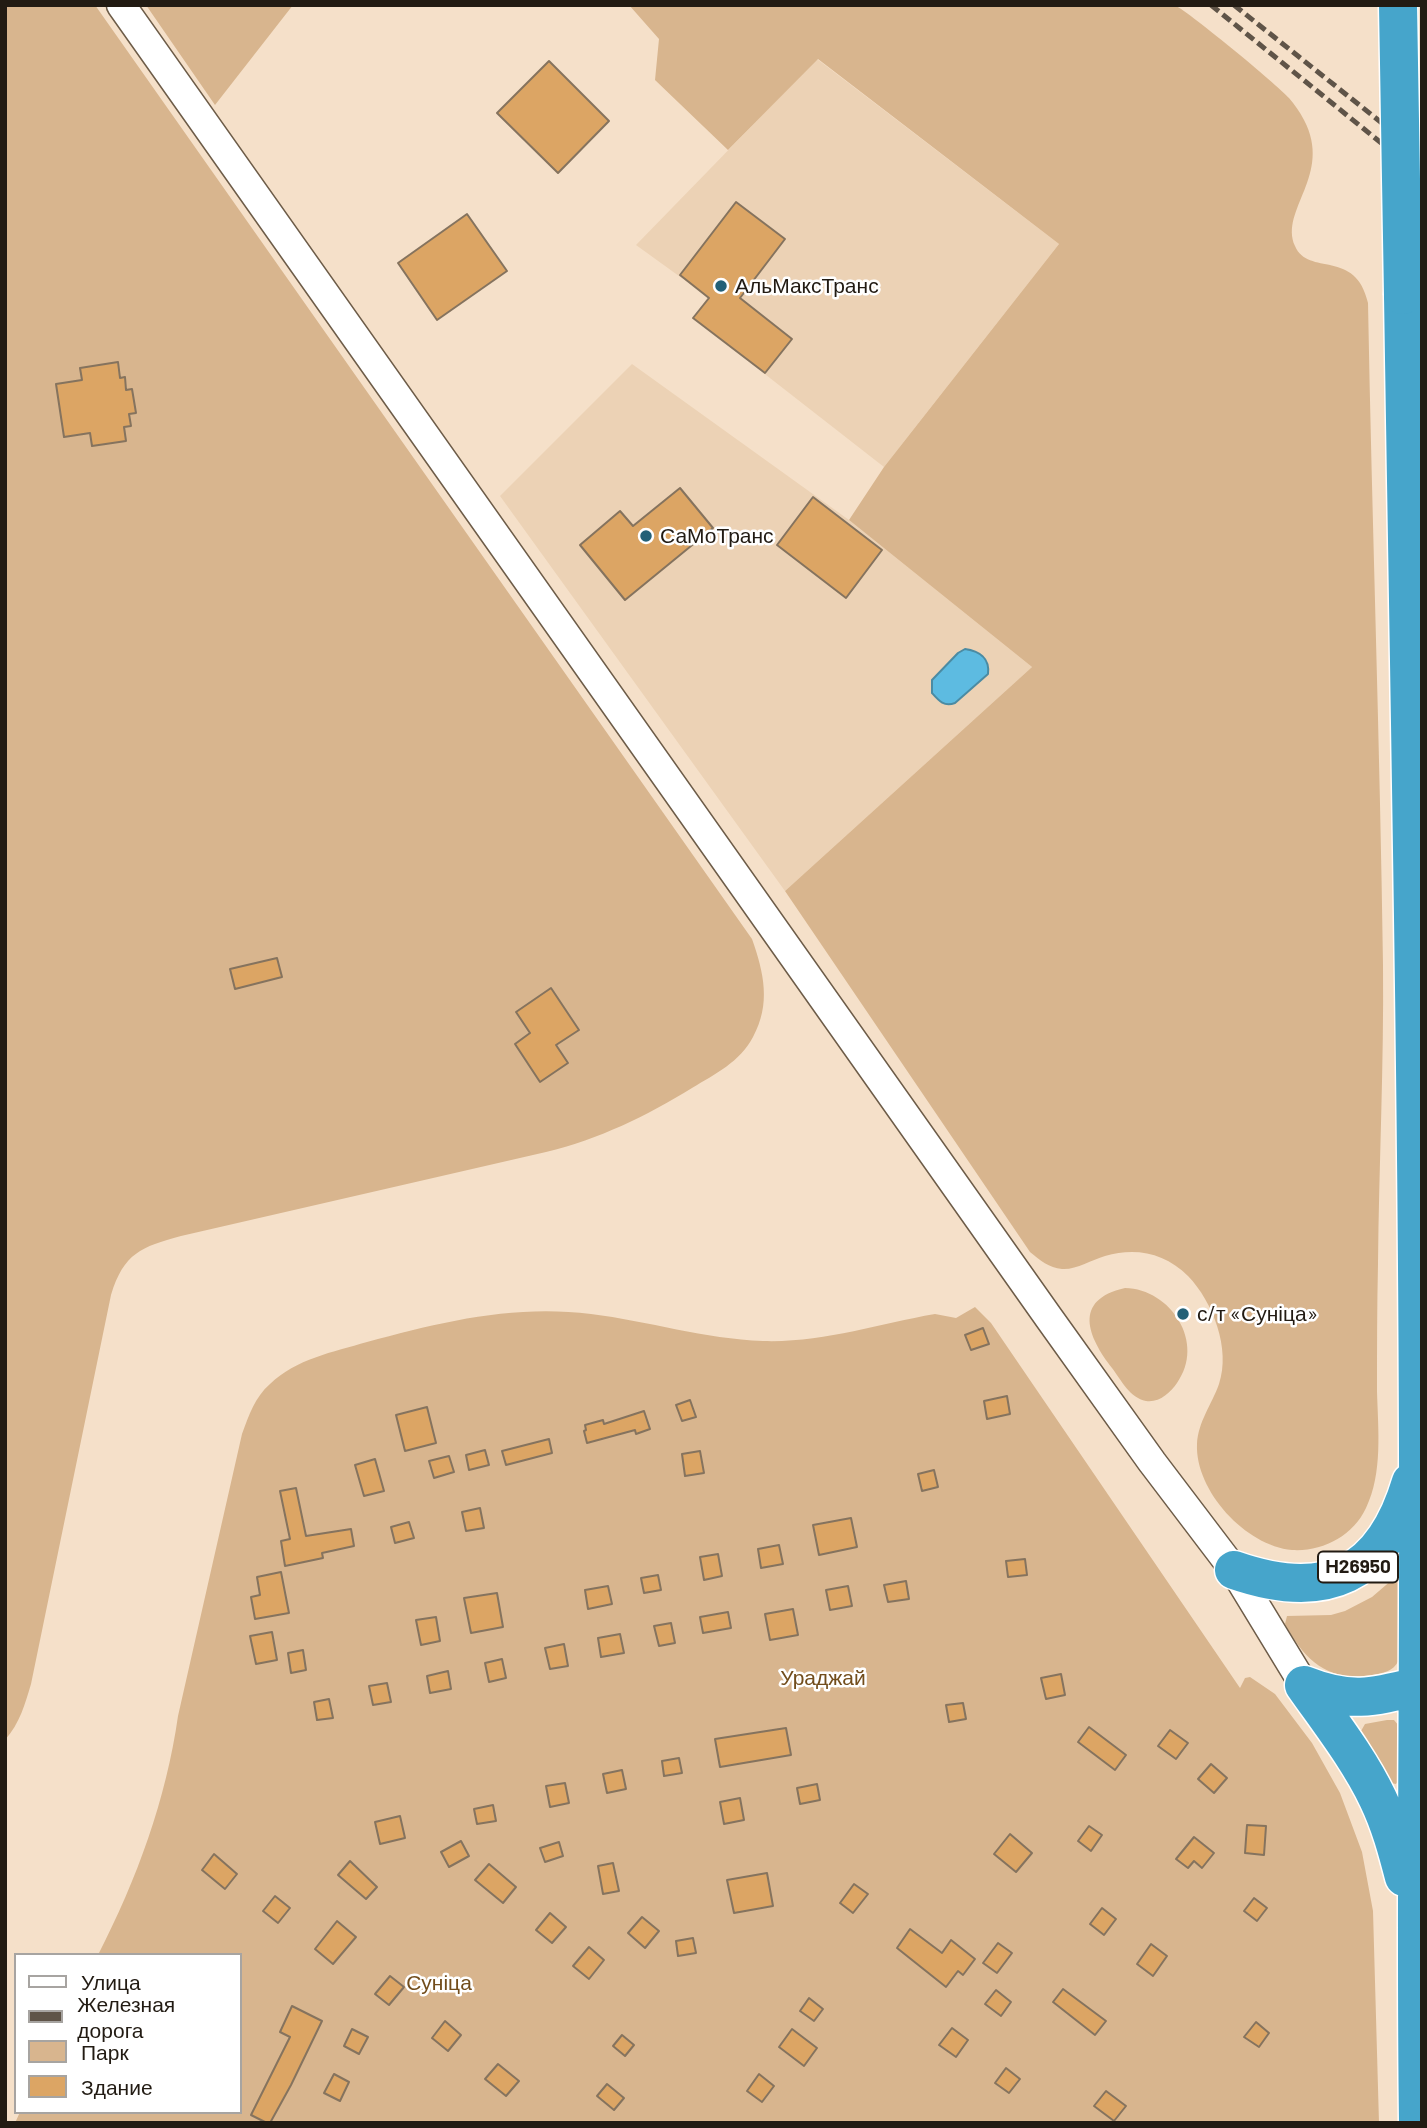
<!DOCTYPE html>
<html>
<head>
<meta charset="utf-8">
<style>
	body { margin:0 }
	#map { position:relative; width:1427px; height:2128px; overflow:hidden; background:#f5e0c9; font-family:Barlow,sans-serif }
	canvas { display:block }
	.frame { position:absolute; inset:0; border:7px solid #221b13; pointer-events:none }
	.legend { position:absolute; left:14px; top:1953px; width:228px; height:161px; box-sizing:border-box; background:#fff; border:2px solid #a7a4a1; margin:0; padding:9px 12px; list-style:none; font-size:21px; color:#221b13 }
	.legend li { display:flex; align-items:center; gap:14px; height:35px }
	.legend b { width:35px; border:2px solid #a7a4a1 }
</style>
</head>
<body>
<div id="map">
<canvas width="1427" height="2128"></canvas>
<div class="frame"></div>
<ul class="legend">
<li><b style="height:9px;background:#fff"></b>Улица</li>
<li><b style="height:9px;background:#5f5448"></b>Железная дорога</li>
<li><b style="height:19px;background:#d8b58e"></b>Парк</li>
<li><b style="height:19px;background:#dca564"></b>Здание</li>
</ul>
</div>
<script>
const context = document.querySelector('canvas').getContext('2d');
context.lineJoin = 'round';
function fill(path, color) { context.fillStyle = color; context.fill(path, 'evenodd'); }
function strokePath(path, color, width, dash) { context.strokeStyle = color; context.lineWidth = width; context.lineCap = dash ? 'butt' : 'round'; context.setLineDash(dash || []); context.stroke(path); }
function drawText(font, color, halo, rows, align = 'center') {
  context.font = font + ' Barlow,sans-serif'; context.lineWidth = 5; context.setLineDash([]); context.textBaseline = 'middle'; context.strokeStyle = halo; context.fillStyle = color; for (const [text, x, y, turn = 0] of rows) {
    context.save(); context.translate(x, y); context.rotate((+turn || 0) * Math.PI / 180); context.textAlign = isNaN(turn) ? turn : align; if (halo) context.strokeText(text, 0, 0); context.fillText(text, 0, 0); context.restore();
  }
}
const built = new Path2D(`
	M817,59l242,185 -175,223 -191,-149 15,-21 -72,-52z
	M632,364l217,156 183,147 -247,224 -285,-395z`);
const green = new Path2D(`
	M5,5h90l657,934c12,34 19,65 1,98 -13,25 -38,37 -61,51 -46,28 -92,51 -146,64l-365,84c-40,11 -57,17 -70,59l-80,389c-6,20 -11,39 -26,56z
	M146,5h147l-78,100z
	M629,5c127,0 254,0 381,0 39,0 78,0 116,0 15,0 33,-2 48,0 9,2 105,81 115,93 5,6 11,14 15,22 29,55 -25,90 -9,126 13,31 61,2 73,57 4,220 12,441 15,662 1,100 -4,199 -5,299 -1,43 -1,85 -1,127 1,38 6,82 -11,117 -13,28 -44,44 -74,42 -46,-4 -97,-59 -95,-106 1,-22 15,-40 22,-60 12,-35 -6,-82 -31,-108 -23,-23 -52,-29 -83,-20 -14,4 -29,14 -43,13 -13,-1 -22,-9 -32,-17l-245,-361 247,-224 -183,-147 35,-53 175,-223 -241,-185 -90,91 -73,-70 4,-41z
	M1125,1288c46,1 81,55 52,95 -7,10 -18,20 -31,18 -16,-3 -25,-21 -34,-33 -24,-31 -40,-68 13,-80z
	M975,1307l16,16 249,365 5,-10 5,-1 25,17 37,49 28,50 22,59 11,59 6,212h-1364l5,-11h220v-157h-142c39,-76 68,-155 80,-239l64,-282c7,-19 13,-37 28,-50 26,-25 63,-32 97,-42 73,-20 147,-38 224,-28 57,7 114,25 172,27 59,2 114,-17 172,-27l21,4z
	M1393,1579l6,4v77c-6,12 -16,13 -27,15 -44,7 -67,-14 -87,-51l2,-8 44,-1 14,-4 27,-14z
	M1387,1720h7l5,6 -1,55 -2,3 -5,-1 -30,-52 4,-7z`);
const water = new Path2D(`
	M965,649c14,2 25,9 23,25l-33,29c-11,4 -16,-2 -23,-10v-13l26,-27z`);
const building = new Path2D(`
	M549,61l60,60 -51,52 -61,-60z
	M736,202l49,37 -45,59 52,41 -27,34 -72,-55 16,-20 -29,-23z
	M467,214l40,57 -70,49 -39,-57z
	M118,362l2,16 5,-1 1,13 6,-1 4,24 -7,1 2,12 -7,1 2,14 -34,5 -2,-13 -26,4 -8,-53 26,-4 -2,-12z
	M680,488l33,40 -88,72 -45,-55 40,-34 13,15z
	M813,497l69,53 -36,48 -69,-53z
	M277,958l5,19 -47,12 -5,-20z
	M551,988l28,42 -23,15 12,18 -28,19 -25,-38 15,-11 -14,-21z
	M983,1328l6,16 -18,6 -6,-15z
	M1007,1396l3,18 -23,5 -3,-18z
	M690,1400l6,17 -14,4 -6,-16z
	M427,1407l9,36 -31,8 -9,-36z
	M644,1411l6,18 -14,5 -1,-4 -48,13 -3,-12 2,-1 -1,-5 18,-5 1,4z
	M549,1439l3,14 -46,12 -4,-14z
	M485,1450l4,15 -20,5 -3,-15z
	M700,1451l4,22 -19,3 -3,-22z
	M449,1456l5,16 -20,6 -5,-17z
	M375,1459l9,32 -20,5 -9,-31z
	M934,1470l4,17 -16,4 -4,-17z
	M296,1488l10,48 45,-7 3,17 -32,7 1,5 -38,8 -4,-25 9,-2 -10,-48z
	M480,1508l4,20 -18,3 -4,-19z
	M851,1518l6,29 -38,8 -6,-30z
	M409,1522l5,16 -19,5 -4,-16z
	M779,1545l4,19 -22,4 -3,-19z
	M718,1554l4,22 -18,4 -4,-23z
	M1025,1559l2,16 -19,2 -2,-16z
	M281,1572l8,41 -34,6 -4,-22 9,-2 -3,-18z
	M658,1575l3,15 -17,3 -3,-15z
	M906,1581l3,18 -21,3 -4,-17z
	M608,1586l4,18 -24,5 -3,-19z
	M848,1586l4,20 -22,4 -4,-20z
	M497,1593l6,34 -32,6 -7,-35z
	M793,1609l5,26 -28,5 -5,-26z
	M728,1612l3,16 -28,5 -3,-16z
	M436,1617l4,24 -19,4 -5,-25z
	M671,1623l4,20 -16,3 -5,-20z
	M272,1632l5,28 -21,4 -6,-28z
	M620,1634l4,19 -23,4 -3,-19z
	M564,1644l4,22 -18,3 -5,-21z
	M303,1650l3,20 -15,3 -3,-20z
	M502,1659l4,19 -17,4 -4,-19z
	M448,1671l3,18 -21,4 -3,-17z
	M1061,1674l4,21 -19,4 -5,-21z
	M387,1683l4,19 -18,3 -4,-19z
	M329,1699l4,19 -16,2 -3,-18z
	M963,1703l3,16 -17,3 -3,-17z
	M1089,1727l37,28 -11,15 -37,-28z
	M786,1728l5,27 -71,12 -5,-28z
	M1170,1730l18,13 -12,16 -18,-13z
	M679,1758l3,15 -18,3 -2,-15z
	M1211,1764l16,14 -13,15 -16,-14z
	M622,1770l4,19 -19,4 -4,-19z
	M565,1783l4,20 -19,4 -4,-21z
	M817,1784l3,16 -20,4 -3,-16z
	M740,1798l4,22 -20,4 -4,-22z
	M493,1805l3,16 -19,3 -3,-15z
	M400,1816l5,22 -25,6 -5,-22z
	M1247,1825l19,1 -2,29 -19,-2z
	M1089,1826l13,9 -11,16 -13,-10z
	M1010,1834l22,19 -16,19 -22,-18z
	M1194,1837l20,16 -12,15 -8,-7 -6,7 -12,-9z
	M461,1841l8,15 -20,11 -8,-15z
	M559,1842l4,14 -18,6 -5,-14z
	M214,1854l23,20 -12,15 -23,-19z
	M350,1861l27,26 -11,12 -28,-24z
	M613,1863l6,28 -16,3 -5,-28z
	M489,1864l27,23 -13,16 -28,-23z
	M767,1873l6,33 -39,7 -7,-33z
	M854,1884l14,10 -15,19 -13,-10z
	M275,1896l15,12 -12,15 -15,-12z
	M1254,1898l13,10 -10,13 -13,-10z
	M1102,1908l14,11 -12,16 -14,-11z
	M550,1913l16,14 -14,16 -16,-13z
	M642,1917l17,14 -14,17 -17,-15z
	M337,1921l19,16 -23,27 -18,-15z
	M910,1929l32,24 9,-13 24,19 -12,16 -5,-4 -12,16 -49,-39z
	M693,1938l3,15 -18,3 -2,-15z
	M998,1943l14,10 -15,20 -14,-10z
	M1151,1944l16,12 -14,20 -16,-12z
	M589,1947l15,13 -15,19 -16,-13z
	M390,1976l14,11 -15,18 -14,-11z
	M1063,1989l43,32 -11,14 -42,-33z
	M996,1990l15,12 -10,14 -16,-12z
	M809,1998l14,11 -9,12 -14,-10z
	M292,2006l30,15 -31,64 -21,38h-3l-16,-8 39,-78 -10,-5z
	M445,2021l16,14 -13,16 -16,-13z
	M1256,2022l13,11 -10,14 -15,-10z
	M952,2028l16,12 -12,17 -17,-12z
	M352,2029l16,8 -9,17 -15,-8z
	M792,2029l25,19 -13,18 -25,-19z
	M622,2035l12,10 -9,11 -12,-10z
	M498,2064l21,17 -13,15 -21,-17z
	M1006,2068l14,11 -11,14 -14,-10z
	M334,2074l15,8 -9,19 -16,-8z
	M759,2074l15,12 -12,16 -15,-11z
	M607,2084l17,14 -10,12 -17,-14z
	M1106,2091l20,15 -12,15 -20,-15z`);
const minor = new Path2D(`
	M121,5l928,1313 103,144 82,108 70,115`);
const highway = new Path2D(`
	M1403,295c6,386 14,771 15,1157 1,224 -3,447 0,671
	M1234,1570c92,32 149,6 177,-88
	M1304,1685c26,37 55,74 74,114 12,25 19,51 26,78
	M1304,1685c48,19 70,12 118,0`);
const rail = new Path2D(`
	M1211,5l211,171
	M1234,5l188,150`);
const highwayBridge = new Path2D(`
	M1398,5l5,290`);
const markers = [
	[721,286,7,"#236077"],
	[646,536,7,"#236077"],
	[1183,1314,7,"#236077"]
];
const shields = [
	[1358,1567,80]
];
const shieldNames = [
	["Н26950",1358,1567]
];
const poiNames = [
	["АльМаксТранс",735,286],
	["СаМоТранс",660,536],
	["с/т «Суніца»",1197,1314]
];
const parkNames = [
	["Ураджай",823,1678],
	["Суніца",439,1983]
];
fill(built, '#ecd2b5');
fill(green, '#d8b58e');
fill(water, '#5dbbe1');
strokePath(water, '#4b8ba3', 2);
fill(building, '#dca564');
strokePath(building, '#85735e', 2);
strokePath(minor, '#6d5c48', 31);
strokePath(highway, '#fff', 41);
strokePath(minor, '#fff', 28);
strokePath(highway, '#46a5cb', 38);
strokePath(rail, '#5f5448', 5, [10, 5]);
strokePath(highwayBridge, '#fff', 41, []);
strokePath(highwayBridge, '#46a5cb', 38);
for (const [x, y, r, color] of markers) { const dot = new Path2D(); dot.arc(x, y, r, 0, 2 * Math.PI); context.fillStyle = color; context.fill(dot); strokePath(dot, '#fff', 2.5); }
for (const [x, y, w] of shields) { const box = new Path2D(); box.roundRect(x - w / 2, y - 15.5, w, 31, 5); context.fillStyle = '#fff'; context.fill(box); strokePath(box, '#221b13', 2); }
drawText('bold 19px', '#221b13', null, shieldNames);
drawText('21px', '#221b13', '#fff', poiNames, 'left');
drawText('21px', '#724d1c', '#fff', parkNames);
</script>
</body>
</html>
